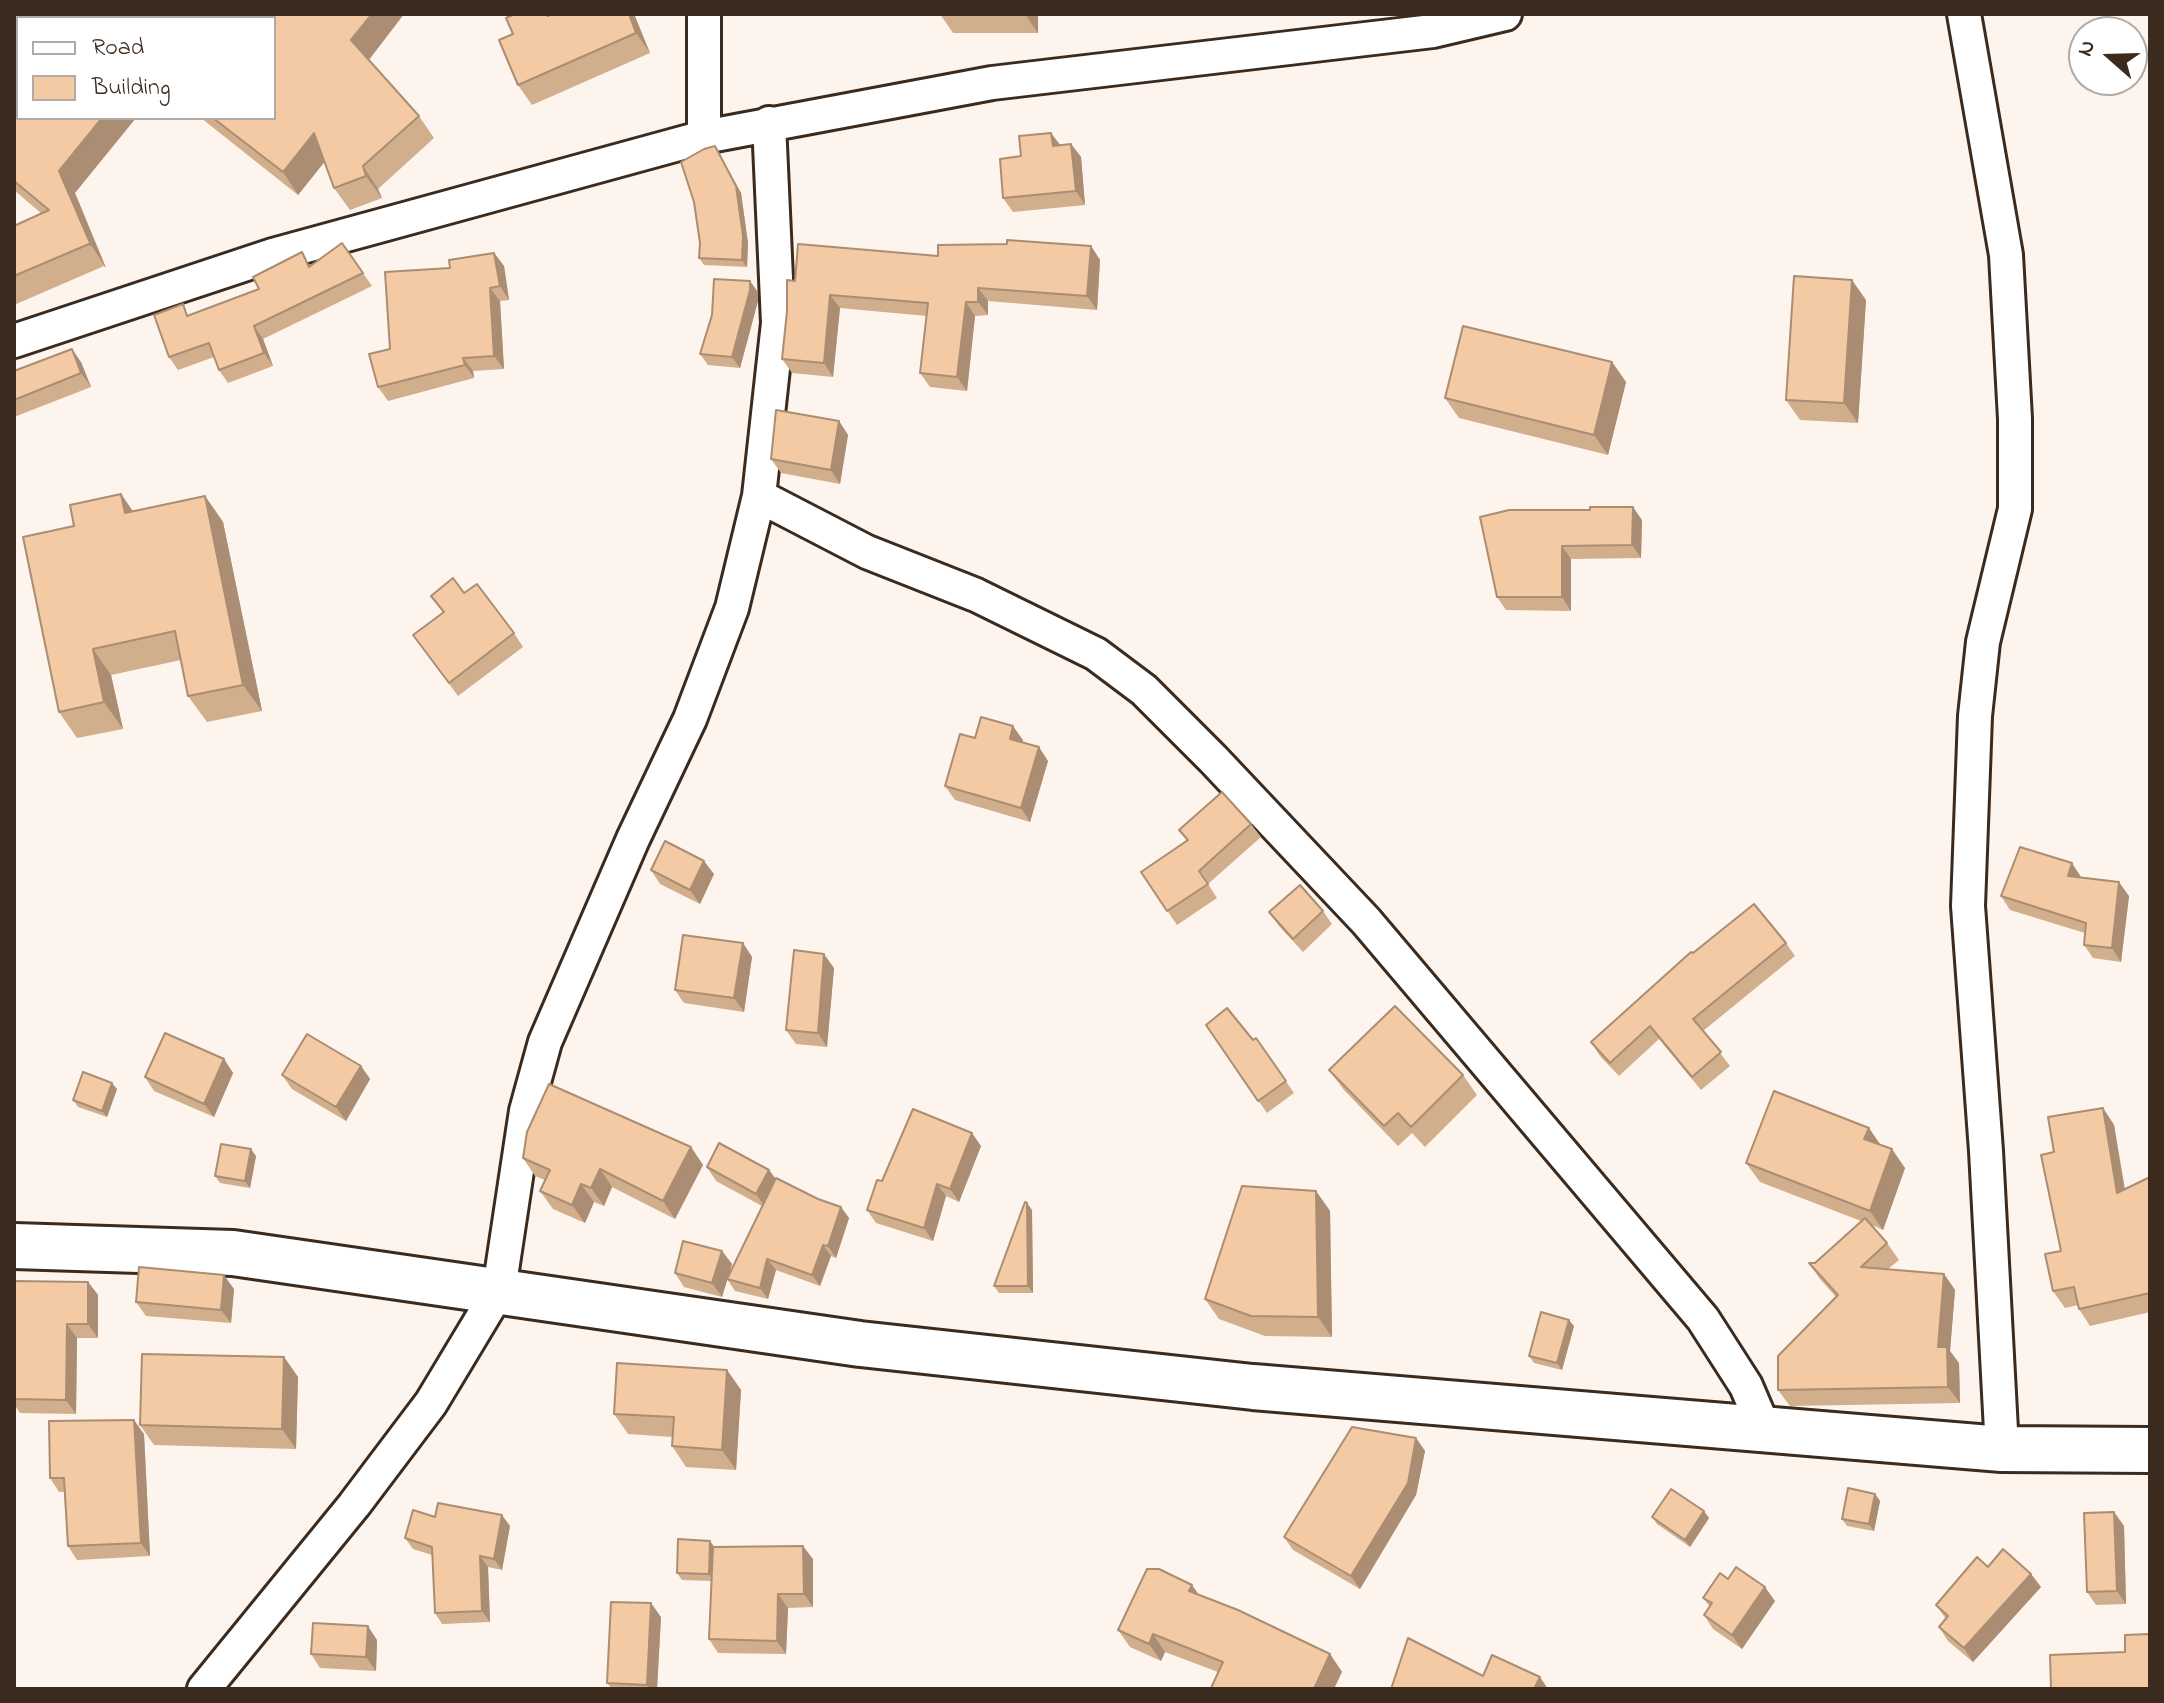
<!DOCTYPE html>
<html>
<head>
<meta charset="utf-8">
<style>
	body { margin:0 }
	#map { position:relative; width:2164px; height:1703px; overflow:hidden; background:#fdf4ed; font-family:"Indie Flower",sans-serif }
	canvas { display:block }
	.frame { position:absolute; inset:0; border:16px solid #3b2a1e; pointer-events:none }
	.legend { position:absolute; left:16px; top:16px; width:260px; height:104px; box-sizing:border-box; background:#fff; border:2px solid #b1aaa5; margin:0; padding:10px 14px; list-style:none; font-size:24px; color:#3b2a1e }
	.legend li { display:flex; align-items:center; gap:16px; height:40px }
	.legend b { width:40px; border:2px solid #b1aaa5 }
	.north { position:absolute; left:2068px; top:16px; width:80px; height:80px; box-sizing:border-box; background:#fff; border:2px solid #b1aaa5; border-radius:50%; rotate:290deg; font-size:22px; font-weight:700; line-height:32px; text-align:center; color:#3b2a1e }
	.north::after { content:''; display:block; margin:auto; width:28px; height:36px; background:#3b2a1e; clip-path:polygon(50% 0,100% 100%,50% 72%,0 100%) }
</style>
</head>
<body>
<div id="map">
<canvas width="2164" height="1703"></canvas>
<div class="frame"></div>
<ul class="legend">
<li><b style="height:10px;background:#fff"></b>Road</li>
<li><b style="height:22px;background:#f3caa3"></b>Building</li>
</ul>
<div class="north">N</div>
</div>
<script>
const context = document.querySelector('canvas').getContext('2d');
context.lineJoin = 'round';
function strokePath(path, color, width, dash) { context.strokeStyle = color; context.lineWidth = width; context.lineCap = dash ? 'butt' : 'round'; context.setLineDash(dash || []); context.stroke(path); }
function fill(path, color) { context.fillStyle = color; context.fill(path, 'evenodd'); }
const street = new Path2D(`
	M1964,14l42,241 9,164v90l-32,133 -8,74 -7,190 18,245 16,298
	M704,137v-123
	M14,341l259,-86 431,-118 288,-54 441,-52 72,-17
	M759,496l108,56 109,43 120,59 48,36 69,69 153,162 337,398 43,67 18,42
	M204,1689l150,-184 77,-102 68,-113 27,-179 19,-69 88,-203 57,-120 42,-111 27,-112 19,-173 -9,-200`);
const secondary = new Path2D(`
	M14,1246l219,7 627,91 393,43 749,62 148,1`);
const wall = new Path2D(`
	M14,14h390l-35,46 50,56 15,22 -56,51 4,9 -32,12 -16,-22 -9,-27 -27,34 -97,-77h73v-100h-256l57,175 31,75 -2,-2 -90,39v-79l28,-12 -28,-24z
	M552,14h82l16,39 -118,52 -14,-20 -5,-51z
	M940,14h98v19h-85z
	M1071,144l10,13 4,48 -72,7 -10,-14 18,-42 39,-11z
	M715,146l26,47 7,50 -1,24 -43,-2 -5,-7z
	M342,243l30,43 -109,53 10,27 -45,17 -9,-13 -5,-13 -36,13 -9,-13 22,-42 68,-26 52,-24z
	M1091,246l9,14 -3,50 -109,-9v14l-13,1 -8,75 -37,-4 -10,-14 7,-57 -87,-8 -7,69 -41,-4 -10,-14 13,-78 143,-25z
	M494,253l10,13 5,34 -9,1 4,68 -31,2 1,7 -86,23 -10,-14 12,-38 60,-81z
	M758,292v9l-18,67 -32,-3 -8,-11z
	M1866,300l-8,123 -58,-3 -14,-20z
	M81,362l10,25 -77,30v-46z
	M1612,362l14,20 -18,73 -149,-37 -14,-20z
	M839,421l9,14 -8,49 -59,-11 -10,-14z
	M121,494l12,17 72,-15 18,26 39,189 -55,11 -19,-26 -7,-36 -70,15 12,54 -46,9 -18,-26 15,-186z
	M1480,517l162,3 -1,38 -70,1v52l-65,-1 -9,-13z
	M464,593l50,40 9,14 -65,49 -45,-61 30,-23 -12,-16z
	M975,738l48,2 -1,3 26,18 -18,61 -75,-22 -10,-14z
	M1251,824l10,13 -53,47 9,14 -40,27 -36,-53 46,-31 -8,-11z
	M651,870l63,4 -14,30 -40,-20z
	M2081,877l48,19 -8,66 -28,-4 -9,-13 1,-12 -75,-23 -9,-14z
	M1323,911l9,13 -29,28 -24,-26 -10,-14z
	M743,943l9,14 -8,55 -60,-9 -9,-13z
	M1786,943l9,13 -92,75 27,35 -29,24 -42,-51 -40,37 -19,-20 -9,-14 102,-89z
	M834,968l-7,79 -31,-3 -10,-14z
	M1206,1025l47,15 3,-2 38,55 -27,20z
	M224,1059l9,14 -19,44 -60,-26 -9,-14z
	M361,1066l9,13 -24,42 -54,-32 -10,-14z
	M1329,1070l134,5 14,20 -52,52 -13,-14 -14,13 -54,-56z
	M117,1089l-10,28 -29,-10 -5,-7z
	M2103,1108l11,17 11,64 25,-12v135l-60,14 -11,-17 -1,-4 -13,3 -12,-17 8,-40 -7,-99z
	M1880,1144l25,24 -22,62 -11,-5 15,18 12,17 -11,9 56,5 11,16 -5,61 9,12 1,40 -170,3 -12,-16 58,-93 -16,-18 -11,-16h6l46,-42 -101,-39 -14,-19z
	M981,1146l-22,56 -13,-6 -13,45 -57,-18 -9,-13 15,-29z
	M691,1147l12,18 -28,54 -63,-32 -8,19 -10,-4 -9,21 -32,-14 -13,-18 5,-11 -10,-4 -12,-18z
	M256,1156l-6,32 -30,-5 -5,-7z
	M707,1167l62,3 6,9 43,20 23,8 8,11 -13,40 -5,-2 -11,30 -44,-16 -8,29 -33,-8 -8,-12 35,-73 -46,-25z
	M1316,1191l14,20 2,126 -67,-1 -46,-17 -14,-20z
	M1032,1210l1,83h-34l-5,-7z
	M722,1251l10,13 -10,33 -38,-10 -9,-14z
	M14,1281l74,1 10,13v43h-21l-1,76 -56,-1 -6,-9z
	M234,1289l-3,34 -85,-7 -10,-14z
	M1574,1326l-12,44 -28,-7 -5,-7z
	M284,1357l14,20 -2,72 -142,-4 -14,-20z
	M727,1370l14,20 -5,80 -50,-3 -14,-21 1,-9 -45,-3 -14,-20z
	M144,1434l6,122 -73,4 -9,-14 -4,-54h-5l-9,-14z
	M1416,1438l9,13 -9,44 -56,94 -67,-39 -9,-13z
	M1875,1494l5,7 -6,30 -27,-5 -5,-7z
	M2114,1512l10,14 2,78 -30,1 -9,-13z
	M435,1517l75,9 -8,44 -14,-3 2,55 -48,2 -7,-11 -3,-58 -19,-6 -8,-11z
	M1652,1517l57,1 -19,29 -33,-23z
	M710,1541l4,6 99,12v48l-25,1 -2,46 -68,-1 -9,-14 3,-58 -30,-1 -5,-7z
	M1988,1567l43,7 10,13 -68,75 -25,-21 -9,-14 7,-8 -10,-14z
	M1728,1579l47,22 -33,48 -29,-20 -9,-14 6,-8 -7,-9z
	M1199,1595l131,59 12,18h-124l-53,-20 -4,9 -31,-14 -12,-17z
	M661,1617l-4,72h-45l-5,-6z
	M377,1640l-1,31 -56,-3 -9,-14z`);
const shadedWall = new Path2D(`
	M372,14h32l-37,48 -16,-22z
	M629,14h5l16,39 -14,-20z
	M1025,14h13v19z
	M102,118h34l-61,75 31,75 -15,-23 -32,-74z
	M314,133l16,22 -32,40 -15,-23z
	M1051,133l10,13h-8z
	M1071,144l10,13 4,48 -9,-14z
	M715,146l26,47 7,50 -1,24 -5,-7z
	M363,166l15,23 4,9 -16,-22z
	M1091,246l9,14 -3,50 -10,-14z
	M494,253l10,13 5,34 -9,-14z
	M1852,280l14,20 -8,123 -14,-20z
	M750,281l8,11v9l-18,67 -8,-11z
	M490,288l10,13 4,68 -10,-13z
	M978,288l10,13v14l-10,-13z
	M830,295l10,13 -7,69 -9,-14z
	M966,302l9,14 -8,75 -10,-14z
	M254,326l9,13 10,27 -9,-13z
	M72,349l9,13 10,25 -10,-14z
	M463,358l10,13 1,7 -9,-13z
	M1612,362l14,20 -18,73 -14,-20z
	M839,421l9,14 -8,49 -9,-14z
	M121,494l18,27 -14,-8z
	M205,496l18,26 39,189 -19,-26z
	M1633,507l9,13 -1,38 -9,-13z
	M1562,546l9,13v52l-9,-14z
	M93,649l18,26 12,54 -19,-27z
	M1013,726l10,14 -4,13 -9,-14z
	M1039,747l9,14 -18,61 -9,-14z
	M704,861l10,13 -14,30 -10,-14z
	M2072,863l9,14 -13,-1z
	M2119,882l10,14 -8,66 -9,-14z
	M743,943l9,14 -8,55 -10,-14z
	M824,954l10,14 -7,79 -9,-14z
	M224,1059l9,14 -19,44 -10,-13z
	M361,1066l9,13 -24,42 -10,-14z
	M112,1083l5,6 -10,28 -5,-6z
	M2103,1108l11,17 14,85 -11,-17z
	M1869,1128l13,19 -18,-8z
	M972,1133l9,13 -22,56 -9,-13z
	M691,1147l12,18 -28,54 -12,-18z
	M251,1149l5,7 -6,32 -5,-7z
	M1892,1149l13,19 -22,62 -13,-19z
	M600,1169l12,18 -8,19 -13,-18z
	M769,1170l10,13 -13,25 -10,-14z
	M581,1184l13,18 -9,21 -13,-18z
	M937,1184l9,12 -13,45 -9,-13z
	M1316,1191l14,20 2,126 -14,-20z
	M1027,1203l5,7 1,83 -5,-7z
	M841,1207l8,11 -13,40 -8,-12z
	M823,1245l8,11 -11,30 -8,-11z
	M722,1251l10,13 -10,33 -10,-14z
	M767,1259l9,11 -8,29 -8,-11z
	M1944,1274l11,16 -5,61 9,12 1,40 -12,-16 -10,-40z
	M224,1275l10,14 -3,34 -10,-13z
	M88,1282l10,13v43l-10,-14z
	M1569,1320l5,6 -12,44 -5,-7z
	M67,1324l10,14 -1,76 -10,-14z
	M284,1357l14,20 -2,72 -14,-20z
	M727,1370l14,20 -5,80 -14,-20z
	M134,1420l10,14 6,122 -9,-13z
	M1416,1438l9,13 -9,44 -56,94 -9,-13z
	M1875,1494l5,7 -6,30 -5,-7z
	M1704,1511l5,7 -19,29 -5,-7z
	M2114,1512l10,14 2,78 -9,-13z
	M502,1515l8,11 -8,44 -8,-11z
	M710,1541l5,7 -2,33 -4,-7z
	M803,1546l10,13v48l-9,-13z
	M480,1556l8,11 2,55 -8,-11z
	M2031,1574l10,13 -68,75 -9,-14z
	M1192,1585l12,17 -15,-11z
	M1765,1587l10,14 -33,48 -10,-14z
	M778,1594l10,14 -2,46 -9,-13z
	M651,1603l10,14 -4,72h-7l-3,-4z
	M368,1626l9,14 -1,31 -10,-14z
	M1153,1634l12,18 -4,9 -12,-17z
	M1330,1654l12,18 -8,17h-20z
	M1540,1677l8,12h-14z`);
const building = new Path2D(`
	M14,14h358l-21,26 68,76 -56,50 3,10 -32,12 -20,-55 -31,39 -70,-54h61v-100h-256v100h84l-43,53 32,74 -2,-1 -75,32v-50l35,-16 -35,-29z
	M515,14h32l1,2 4,-2h77l7,19 -118,52 -19,-45 14,-6 -7,-16z
	M1051,133l2,13 18,-2 5,47 -73,7 -3,-39 21,-3 -2,-20z
	M715,146l21,40 7,50 -1,24 -43,-2 1,-15 -6,-41 -13,-40 23,-13z
	M1007,240l84,6 -4,50 -109,-8v14h-12l-9,75 -37,-4 8,-70 -98,-8 -6,68 -42,-4 5,-48v-31l8,1 3,-37 140,12v-11l69,-1z
	M342,243l21,30 -109,53 10,27 -45,17 -10,-27 -40,14 -15,-42 29,-11 4,12 72,-27 -6,-12 49,-25 7,15z
	M494,253l6,33 -10,2 4,68 -31,2 2,7 -87,22 -9,-33 21,-5 -5,-77 65,-4 -1,-8z
	M1794,276l58,4 -8,123 -58,-3z
	M714,279l36,2v9l-18,67 -32,-3 12,-39z
	M1463,326l149,36 -18,73 -149,-37z
	M72,349l9,24 -67,27v-29z
	M776,410l63,11 -8,49 -60,-11z
	M121,494l4,19 80,-17 38,189 -55,11 -13,-65 -82,18 11,53 -45,10 -36,-175 51,-11 -4,-21z
	M1590,507h43l-1,38 -70,1v51h-65l-17,-80 29,-7h81z
	M453,578l11,15 13,-9 37,49 -65,50 -36,-48 31,-23 -13,-16z
	M981,717l32,9 -3,13 29,8 -18,61 -76,-22 15,-52 15,4z
	M1222,792l29,32 -52,47 9,13 -41,27 -26,-39 47,-32 -9,-10z
	M665,841l39,20 -14,29 -39,-20z
	M2020,847l52,16 -4,13 51,6 -7,66 -28,-3 2,-22 -85,-27z
	M1300,885l23,26 -30,28 -24,-27z
	M1754,904l32,39 -93,76 28,33 -29,25 -42,-51 -40,37 -19,-21 100,-90 2,1z
	M683,935l60,8 -9,55 -59,-8z
	M794,950l30,4 -6,79 -32,-3z
	M1395,1006l68,69 -52,52 -13,-14 -14,13 -55,-56z
	M1227,1008l26,32 3,-2 30,43 -28,20 -52,-76z
	M165,1033l59,26 -20,45 -59,-27z
	M307,1034l54,32 -25,41 -54,-32z
	M83,1072l29,11 -10,28 -29,-11z
	M549,1084l142,63 -28,54 -63,-32 -9,19 -10,-4 -9,21 -32,-14 10,-21 -27,-12 4,-26z
	M1774,1091l95,37 -5,11 28,10 -22,62 -124,-48z
	M2103,1108l14,85 33,-16v116l-71,16 -5,-22 -21,4 -8,-37 16,-3 -20,-96 13,-3 -6,-35z
	M913,1109l59,24 -22,56 -13,-5 -13,44 -57,-18 10,-30 5,1z
	M719,1143l50,27 -13,24 -49,-27z
	M221,1144l30,5 -6,32 -30,-5z
	M776,1178l42,21 23,8 -13,39 -5,-1 -11,30 -45,-16 -7,29 -33,-9z
	M1242,1186l74,5 2,126 -67,-1 -46,-17z
	M1025,1202l2,1 1,83h-34z
	M1865,1218l22,25 -26,24 83,7 -6,73h9l1,40 -170,3v-34l60,-61 -29,-32h6z
	M683,1241l39,10 -10,32 -37,-10z
	M139,1267l85,8 -3,35 -85,-8z
	M14,1281l74,1v42h-21l-1,76 -52,-1z
	M1541,1312l28,8 -12,43 -28,-7z
	M142,1354l142,3 -2,72 -142,-4z
	M617,1363l110,7 -5,80 -50,-4 2,-29 -60,-3z
	M134,1420l7,123 -73,3 -4,-68h-14l-1,-57z
	M1352,1427l64,11 -8,45 -57,93 -67,-39z
	M1848,1488l27,6 -6,30 -27,-5z
	M1671,1489l33,22 -19,29 -33,-23z
	M438,1503l64,12 -8,44 -14,-3 2,55 -47,2 -3,-66 -27,-9 8,-28 22,7z
	M2114,1512l3,79 -30,1 -3,-79z
	M678,1539l32,2 -1,33 -32,-1z
	M803,1546l1,48h-26l-1,47 -68,-2 4,-92z
	M2003,1549l28,25 -67,74 -25,-21 9,-11 -12,-11 41,-48 11,10z
	M1736,1567l29,20 -33,48 -28,-20 8,-12 -9,-5 17,-25 8,6z
	M1147,1569h12l33,16 -3,6 49,19 92,44 -16,35h-101l-2,-1 12,-26 -70,-28 -4,10 -31,-14z
	M611,1602l40,1 -4,82 -40,-2z
	M313,1623l55,3 -2,31 -55,-3z
	M2150,1634v55h-99l-1,-34 75,-3v-17z
	M1408,1638l75,38 9,-21 48,22 -6,12h-143z`);
strokePath(street, '#3b2a1e', 38);
strokePath(secondary, '#3b2a1e', 50);
strokePath(street, '#fff', 32);
strokePath(secondary, '#fff', 44);
fill(wall, '#d1ae8c');
fill(shadedWall, '#aa8d72');
fill(building, '#f3caa3');
strokePath(building, '#aa8d72', 2);
</script>
</body>
</html>
